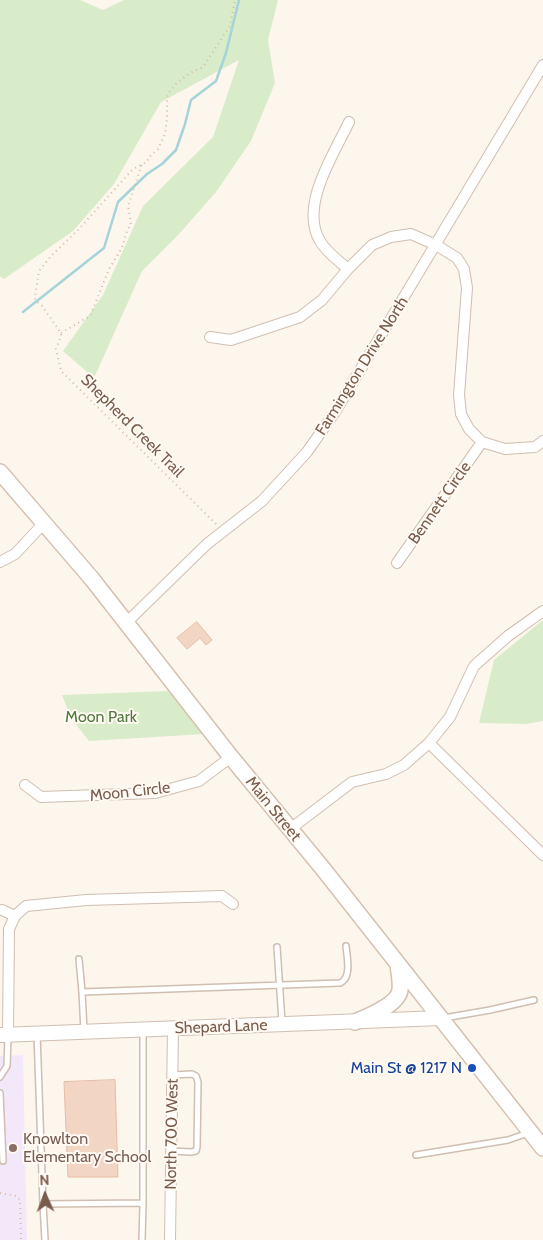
<!DOCTYPE html>
<html>
<head>
<meta charset="utf-8">
<style>
	body { margin:0 }
	#map { position:relative; width:543px; height:1240px; overflow:hidden; background:#fdf6ec; font-family:Cabin,sans-serif }
	canvas { display:block }
	.north { position:absolute; left:20px; top:1170px; width:50px; height:50px; -webkit-text-stroke:4px #fffaf3; paint-order:stroke; rotate:358deg; font-size:14px; font-weight:700; line-height:20px; text-align:center; color:#7a5c4d }
	.north::after { content:''; display:block; margin:auto; width:18px; height:22px; background:#7a5c4d; clip-path:polygon(50% 0,100% 100%,50% 72%,0 100%) }
</style>
</head>
<body>
<div id="map">
<canvas width="543" height="1240"></canvas>
<div class="north">N</div>
</div>
<script>
const context = document.querySelector('canvas').getContext('2d');
context.lineJoin = 'round';
function fill(path, color) { context.fillStyle = color; context.fill(path, 'evenodd'); }
function strokePath(path, color, width, dash) { context.strokeStyle = color; context.lineWidth = width; context.lineCap = dash ? 'butt' : 'round'; context.setLineDash(dash || []); context.stroke(path); }
function drawText(font, color, halo, rows, align = 'center') {
  context.font = font + ' Cabin,sans-serif'; context.lineWidth = 4; context.setLineDash([]); context.textBaseline = 'middle'; context.strokeStyle = halo; context.fillStyle = color; for (const [text, x, y, turn = 0] of rows) {
    context.save(); context.translate(x, y); context.rotate((+turn || 0) * Math.PI / 180); context.textAlign = isNaN(turn) ? turn : align; if (halo) context.strokeText(text, 0, 0); context.fillText(text, 0, 0); context.restore();
  }
}
const education = new Path2D(`
	M23,1055l4,185h-27v-184z`);
const green = new Path2D(`
	M0,0h80l23,10 21,-10h154l-10,40 7,43 -24,58 -35,51 -36,41 -38,38 -48,107 -31,-27 40,-56 40,-89 70,-69 26,-77 -78,42 -47,82 -41,47 -69,48 -4,-3z
	M543,620v101l-17,3 -47,-1 15,-63z
	M168,691l36,43 -115,7 -18,-23 -9,-23z`);
const stream = new Path2D(`
	M23,312l81,-64 14,-46 29,-28 15,-10 14,-14 9,-26 6,-24 25,-19 10,-28 13,-53`);
const building = new Path2D(`
	M197,622l15,18 -6,5 -6,-7 -13,11 -10,-11z
	M115,1080l3,97h-50l-4,-95z`);
const path = new Path2D(`
	M61,333l29,-17 3,-7 16,-40 13,-21 5,-17 4,-7 -3,-18 14,-42
	M216,524l-155,-153 -5,-22 5,-13v-3l-19,-27 -7,-6v-3l4,-26 12,-15 27,-26 55,-61 14,-7 2,-5 9,-8 7,-15 2,-16v-21l2,-5 8,-9 13,-10 13,-6 27,-41 5,-26
	M0,1193l16,3 4,4 1,40`);
const service = new Path2D(`
	M277,947l5,75
	M79,959l3,33
	M444,1018l46,-8 44,-10
	M84,1031l-2,-39 258,-9c12,-5 7,-26 6,-37
	M37,1034l6,170 100,-1v-172
	M0,1077l7,-11 1,-29
	M0,1093l3,68
	M171,1151l20,1 5,-1 1,-4 1,-65 -2,-6 -4,-2 -19,1
	M416,1155l92,-15 20,-7
	M43,1204l2,36
	M142,1240l1,-37`);
const minor = new Path2D(`
	M348,269c-9,-8 -22,-17 -28,-28 -21,-35 14,-87 29,-119
	M210,337l21,3 69,-23 22,-17 26,-31 24,-24 19,-8 20,-3 25,11 21,13 7,11 3,19 -8,107 2,19 8,15 13,13 23,7 30,-2 8,-6
	M0,562l15,-8 29,-31
	M397,563l85,-121
	M126,623l81,-79 55,-43 45,-49 28,-40 208,-347
	M429,743l114,112
	M25,785l16,12 114,-4 44,-12 32,-24
	M289,830l63,-48 34,-8 18,-9 25,-22 21,-26 24,-51 34,-30 35,-25
	M2,910l13,6
	M8,1035l1,-106 6,-13 11,-10 60,-6 136,-4 11,8
	M170,1240l3,-211`);
const tertiary = new Path2D(`
	M0,1035l441,-17`);
const secondary = new Path2D(`
	M0,472l92,107 139,178 93,113 219,278
	M355,1022c12,-5 43,-17 45,-32 1,-8 -1,-17 -2,-25`);
const markers = [
	[472,1068,5,"#1a4fb4"],
	[13,1148,5,"#8d6e63"]
];
const streetNames = [
	["Farmington Drive North",362,366,-58],
	["Shepherd Creek Trail",132,426,45],
	["Bennett Circle",440,503,-55],
	["Moon Circle",130,792,-6],
	["Main Street",273,809,51],
	["Shepard Lane",221,1027,-2],
	["North 700 West",172,1134,-89]
];
const parkNames = [
	["Moon Park",101,717]
];
const transitNames = [
	["Main St @ 1217 N",462,1068]
];
const educationNames = [
	["Knowlton",23,1139],
	["Elementary School",23,1157]
];
fill(education, '#f3e8fa');
fill(green, '#d8ecc9');
strokePath(stream, '#a5d3da', 2.5);
fill(building, '#f3d5c3');
strokePath(building, '#e6bba3', 1);
strokePath(service, '#d1beb0', 8);
strokePath(minor, '#d1beb0', 12);
strokePath(tertiary, '#d1beb0', 16);
strokePath(secondary, '#d6c0b0', 18);
strokePath(path, '#d9b8a5', 2, [1, 4]);
strokePath(service, '#fff', 5);
strokePath(minor, '#fff', 10);
strokePath(tertiary, '#fff', 14);
strokePath(secondary, '#fff', 15);
for (const [x, y, r, color] of markers) { const dot = new Path2D(); dot.arc(x, y, r, 0, 2 * Math.PI); context.fillStyle = color; context.fill(dot); strokePath(dot, '#fffaf3', 2); }
drawText('16px', '#7a5c4d', '#fffaf3', streetNames);
drawText('16px', '#537a41', '#fffaf3', parkNames);
drawText('16px', '#164399', '#fffaf3', transitNames, 'right');
drawText('16px', '#785e54', '#fffaf3', educationNames, 'left');
</script>
</body>
</html>
